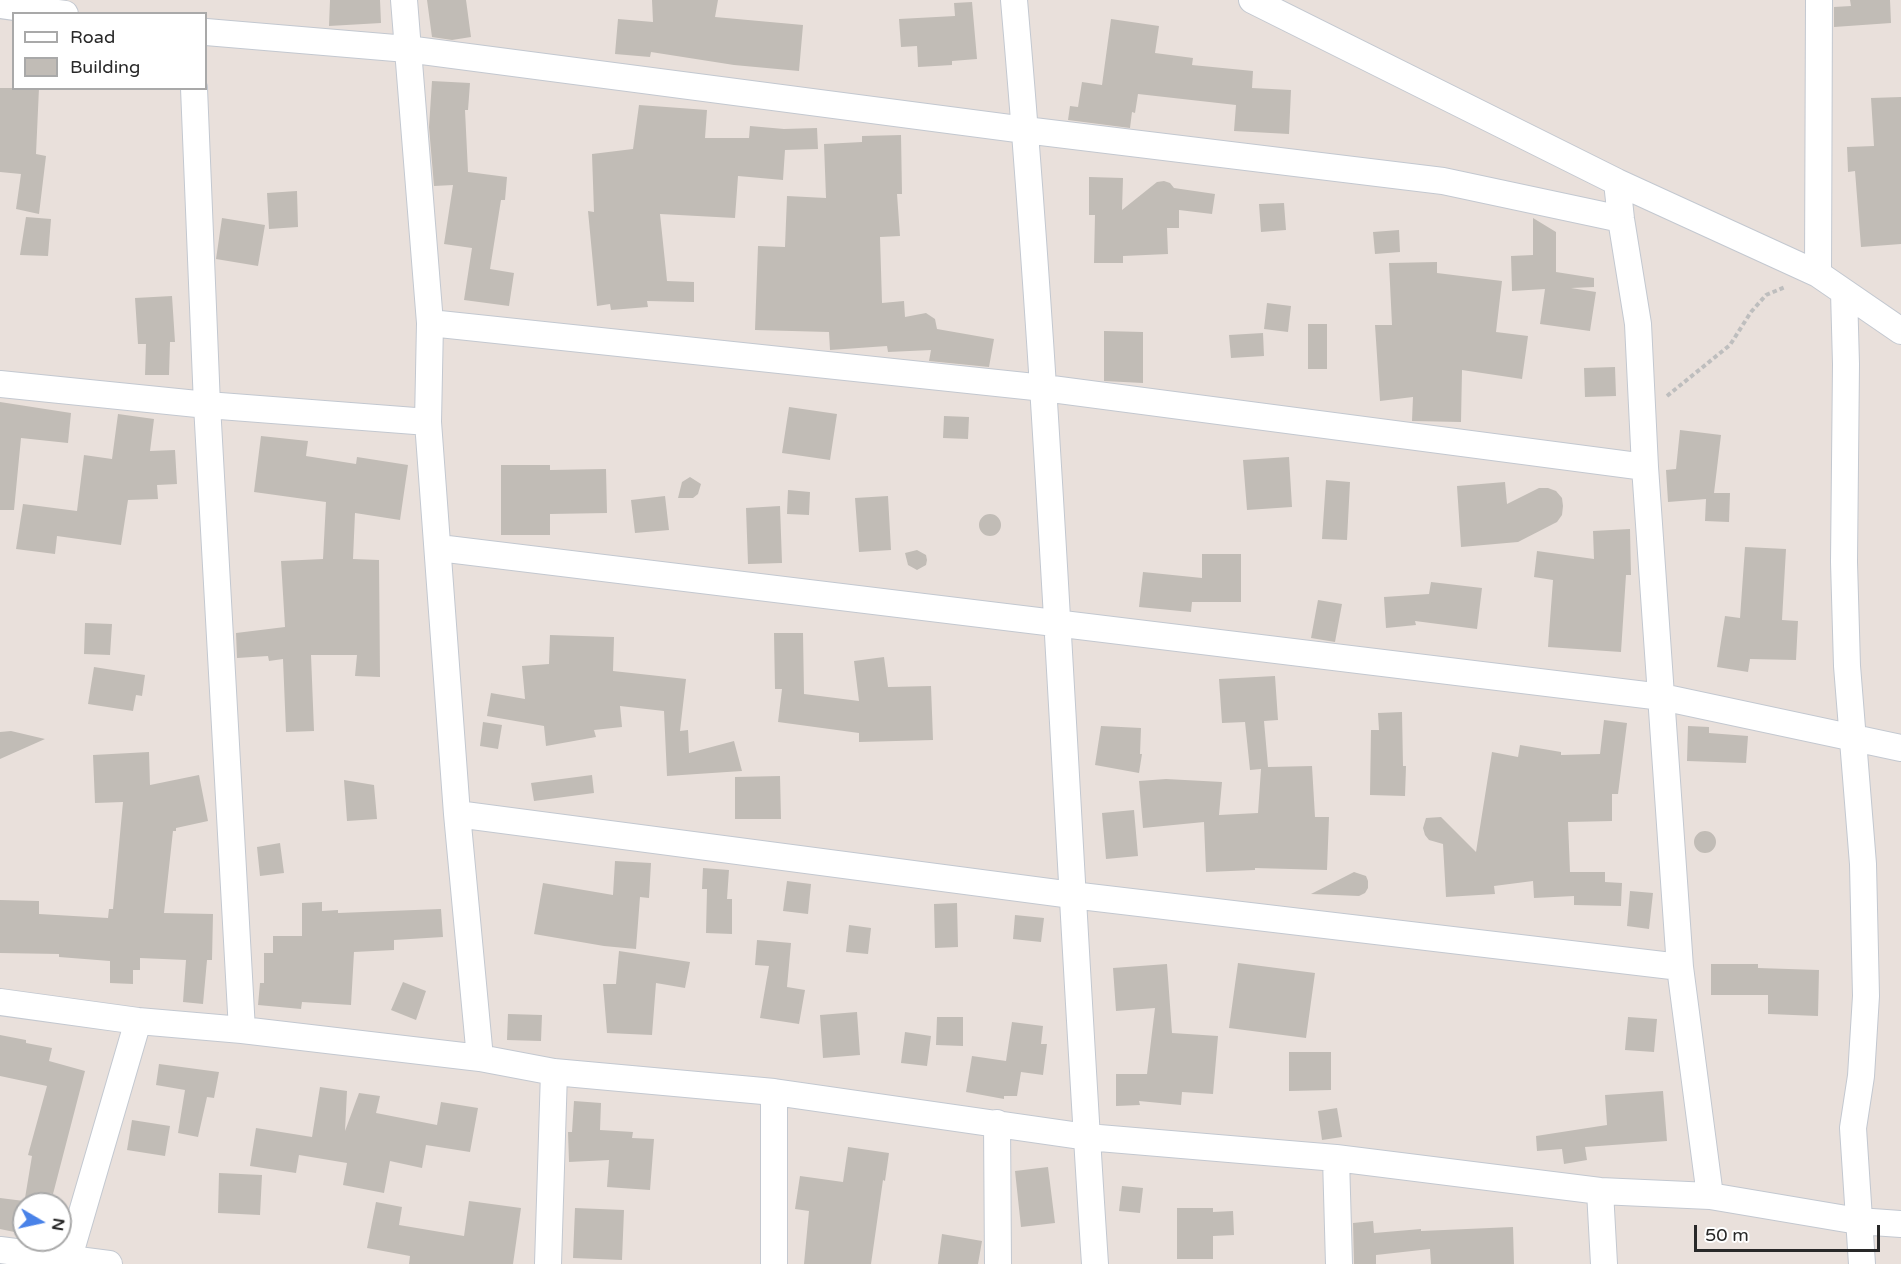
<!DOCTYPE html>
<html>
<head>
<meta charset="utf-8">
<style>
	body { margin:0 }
	#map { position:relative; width:1901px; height:1264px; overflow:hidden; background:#e9e0db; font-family:"Varela Round",sans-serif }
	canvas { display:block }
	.legend { position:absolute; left:12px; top:12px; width:195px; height:78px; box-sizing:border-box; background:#fff; border:2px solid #a9a9a9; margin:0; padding:8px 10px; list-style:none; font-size:18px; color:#282828 }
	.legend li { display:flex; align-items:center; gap:12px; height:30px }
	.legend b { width:30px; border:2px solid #a9a9a9 }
	.north { position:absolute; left:12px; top:1192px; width:60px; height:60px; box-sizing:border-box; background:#fff; border:2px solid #a9a9a9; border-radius:50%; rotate:99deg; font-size:16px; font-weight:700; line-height:24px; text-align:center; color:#282828 }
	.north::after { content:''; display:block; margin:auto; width:21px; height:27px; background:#4982e8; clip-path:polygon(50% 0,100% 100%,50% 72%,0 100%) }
	.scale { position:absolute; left:1694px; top:1225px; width:186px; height:27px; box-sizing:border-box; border:3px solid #282828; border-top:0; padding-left:8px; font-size:18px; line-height:21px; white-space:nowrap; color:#282828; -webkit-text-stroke:4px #fff; paint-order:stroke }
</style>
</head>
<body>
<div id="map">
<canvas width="1901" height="1264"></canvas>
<ul class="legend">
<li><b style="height:8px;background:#fff"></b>Road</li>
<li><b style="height:16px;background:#c1bcb6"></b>Building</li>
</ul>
<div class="north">N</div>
<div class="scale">50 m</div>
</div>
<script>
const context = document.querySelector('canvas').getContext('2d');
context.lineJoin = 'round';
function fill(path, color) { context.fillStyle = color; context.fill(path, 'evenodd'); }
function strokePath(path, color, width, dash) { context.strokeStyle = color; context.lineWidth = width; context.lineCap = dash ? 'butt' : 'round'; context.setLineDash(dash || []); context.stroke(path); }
const building = new Path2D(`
	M330,0h50l1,23 -52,3z
	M427,0h39l5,37 -19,3 -20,-3z
	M652,0h66l-3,17 88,8 -4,46 -65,-6 -83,-13 -1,5 -35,-3 3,-35 35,3z
	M1850,0h40l1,23 -57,4v-20l17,-1z
	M972,2l5,57 -25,2v4l-34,2 -1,-21 -16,1 -2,-28 56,-3 -1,-13z
	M1111,19l48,7 -4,27 38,5 -1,7 61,6 -1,17 39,2 -2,44 -55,-3 2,-26 -98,-11 -3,19 -3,-1 -2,16 -62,-8 2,-14 8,1 4,-25 20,3z
	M432,81l38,2 -2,27h-3l3,62 39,5 -2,23h-4l-11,69 24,4 -5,33 -45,-6 8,-52 -28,-4 9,-59 -19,1 -5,-59z
	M0,88h39l-3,66 10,2 -7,58 -23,-5 5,-35 -21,-2z
	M1901,97v147l-40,3 -6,-76 -7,1 -1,-25 27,-1 -3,-48z
	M639,105l68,5 -2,28h44l1,-12 34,3 33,-1 1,21 -33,1 -2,30 -45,-4 -3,42 -75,-4 7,67 27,1v20l-47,-1 1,6 -37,3 -1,-6 -13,2 -9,-95 6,1 -2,-58 41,-5z
	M901,135l1,59h-5l3,42 -20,1 2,66 22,-2 1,16 21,-4 9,6 2,10 57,10 -5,28 -60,-6 2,-11 -43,2 -1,-6 -57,4 -1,-18 -74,-2 3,-84 27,1 2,-51 39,2 -2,-54 38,-2v-6z
	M1089,177l34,1 -1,32 35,-28 7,-1 6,2 4,5 41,6 -3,20 -33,-4v18h-12l1,26 -45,2v7h-29l1,-48h-6z
	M297,191l1,36 -29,2 -2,-36z
	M1284,203l2,27 -25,2 -2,-28z
	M26,217l25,2 -3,37 -28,-1z
	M222,218l43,7 -7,41 -42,-7z
	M1533,218l23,14v40l38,6v9l-23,1 25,4 -6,39 -50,-7 5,-35 -33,2 -1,-35 22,-1z
	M1399,230l1,22 -25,2 -2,-22z
	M1437,262v11l65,8 -6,51 32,4 -6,43 -60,-9 -1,52 -49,-1 1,-24 -33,4 -5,-76h17l-3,-62z
	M172,296l3,46h-5l-1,33h-24l1,-31h-8l-3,-46z
	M1267,303l24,3 -3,26 -24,-3z
	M1308,324h19v45h-19z
	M1104,331l39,1v51l-39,-2z
	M1263,333l1,23 -33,2 -2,-23z
	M1615,367l1,29 -31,1 -1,-29z
	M0,402l71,11 -3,30 -47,-5 -7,72h-14z
	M789,407l48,7 -7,46 -48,-7z
	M118,414l36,5 -4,32 25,-1 2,34 -20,1 1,14 -30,1 -7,45 -64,-9 -2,18 -39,-5 7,-45 54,7 7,-56 28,4z
	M944,416l25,1 -1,22 -25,-1z
	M1680,430l41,5 -7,58h16l-1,29 -24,-1 1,-22 -38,3 -2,-32 10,-1z
	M261,436l47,5 -2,15 50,8 1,-7 51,8 -8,55 -45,-7 -2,46 26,1 1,117 -25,-1 2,-21h-46l3,76 -28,1 -3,-73 -14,2 -1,-5 -31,2 -1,-25 49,-6 -4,-66 42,-2 3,-57 -72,-10z
	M1289,457l3,50 -45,3 -4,-50z
	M501,465h49v5l56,-1 1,44 -57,1v21h-49z
	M690,477l11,7 -3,10 -5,4h-15l4,-16z
	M1326,480l24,2 -3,58 -25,-1z
	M1505,482l2,22 32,-16h9l8,3 6,7 1,8 -1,9 -5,7 -39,20 -57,5 -4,-61z
	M788,490l22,2 -1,23 -22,-1z
	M665,496l4,34 -34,3 -4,-33z
	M888,496l3,54 -32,2 -4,-54z
	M780,506l2,57 -34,1 -2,-56z
	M979 525a11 11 0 1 1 22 0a11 11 0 1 1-22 0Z
	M1630,529l1,46h-5l-5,77 -73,-5 5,-67 -19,-3 3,-26 57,8 -1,-28z
	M1745,547l41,2 -4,71 16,1 -2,39 -46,-1 -2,13 -31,-5 8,-51 15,2z
	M917,550l9,5 1,5 -1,5 -9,5 -9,-5 -3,-12z
	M1202,554h39v48h-49l-1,10 -52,-5 4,-35 59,6z
	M1431,582l51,6 -5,41 -62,-8 1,4 -30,3 -2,-31 45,-3z
	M1318,600l24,4 -7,38 -24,-4z
	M85,623l27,1 -2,31 -26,-1z
	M774,633h29l1,61 55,7 -5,-40 30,-4 4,30 43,-1 2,54 -74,2v-9l-81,-11 4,-33h-7z
	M550,635l64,2 -1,34 73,8 -6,52 8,-1 1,23 45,-12 8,30 -75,5 -3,-65 -44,-5 2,21 -28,3 2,7 -50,9 -2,-20 -57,-10 4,-23 34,6 -3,-33 27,-2z
	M94,667l51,8 -3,21 -6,-1 -3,16 -45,-7z
	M1275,676l3,44 -14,1 4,46 44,-1 3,51h14l-2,53 -72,-2v2l-49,2 -2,-50 -61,6 -4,-47 27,-2 56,3 -3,33 39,-2 3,-44 -11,1 -5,-48 -23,1 -3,-44z
	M1402,712l1,54h3l-1,30 -35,-1 1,-65h8l-1,-17z
	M1604,720l23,3 -9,71h-6v27l-44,1 2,50h35v10l17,1 -1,23 -47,-1v-9l-40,2 -1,-17 -39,5 1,8 -49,3 -3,-53 -14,-4 -4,-5 -2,-7 3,-10 15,-1 35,35 16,-100 26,5 2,-12 41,7v3l39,-1z
	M483,722l19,3 -4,24 -18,-3z
	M1101,726l40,2 -1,26h2l-3,19 -44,-8z
	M1688,726l21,1v6l39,3 -2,27 -59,-2z
	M11,731l34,8 -45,20v-27z
	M149,752l1,33 49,-10 9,46 -32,7v3h-3l-9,82 49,1 -1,46h-5l-4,44 -20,-2 3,-42 -46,-2v12h-7v14l-23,-1v-22l-51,-4v-3l-59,-1v-53l39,1v13l69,4 1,-9h4l10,-107 -28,1 -2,-48z
	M592,775l2,18 -60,8 -3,-18z
	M780,776l1,43h-46v-42z
	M344,780l30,5 3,34 -30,2z
	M1134,810l4,46 -32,3 -4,-46z
	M1694 842a11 11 0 1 1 22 0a11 11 0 1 1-22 0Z
	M280,843l4,30 -24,3 -3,-29z
	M615,861l36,2 -2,35 -9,-1 -4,52 -32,-3 -70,-12 9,-51 70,12z
	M703,868l26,2 -2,29h5v35l-26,-1 1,-44h-5z
	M1354,872l12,4 2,5v7l-3,5 -6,3 -48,-2z
	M787,881l24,3 -3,30 -25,-3z
	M1630,891l23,2 -4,36 -22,-3z
	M322,902v9l16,-1v3l103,-4 2,28 -49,3v10l-40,2 -3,53 -49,-3 -1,7 -43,-4 2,-22h4v-30h9v-17h29v-33z
	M957,903l1,44 -23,1 -1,-44z
	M1015,915l29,3 -3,24 -28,-3z
	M849,925l22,3 -3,26 -22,-2z
	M757,940l34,3 -4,44 18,3 -6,34 -39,-6 9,-52 -14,-1z
	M619,951l71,11 -5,26 -29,-5 -4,52 -45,-2 -4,-49h13z
	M1238,963l77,10 -9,65 -77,-10z
	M1167,964l5,69 46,3 -5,58 -31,-2 -1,13 -42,-4 1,4 -24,1v-32h31l8,-66 -39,3 -3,-43z
	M1711,964h47v4l61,2 -1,46 -50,-2v-19h-57z
	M403,982l23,9 -10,29 -25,-10z
	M857,1012l3,43 -37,3 -3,-43z
	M508,1014l34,1 -1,26 -34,-1z
	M937,1017h26v29l-27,-1z
	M1628,1017l29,2 -3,33 -29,-2z
	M1012,1022l31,4 -2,18h6l-4,31 -22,-3 -4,24h-13v3l-38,-7 6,-36 34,5z
	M905,1032l26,4 -4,30 -26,-3z
	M0,1035l26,5v3l26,5 -3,13 36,10 -32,123 -3,-1 -2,11h-24l8,-48 -4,-1 19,-69 -47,-10z
	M1289,1052h42v38l-42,1z
	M159,1064l60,8 -5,26 -7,-1 -9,40 -20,-4 7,-43 -29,-5z
	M320,1087l27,4 -2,40 14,-38 21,3 -4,17 61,12 4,-23 37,6 -8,44 -44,-7 -4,23 -32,-7 -6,32 -41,-8 4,-22 -48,-8 -3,18 -46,-7 6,-38 56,9z
	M1663,1091l4,50 -82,6 2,13 -23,4 -2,-15 -25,2 -1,-15 71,-11 -2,-30z
	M574,1101l27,2 -1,27 33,2 -1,6 22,1 -4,51 -43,-3 2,-27 -40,2 -1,-30h4z
	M1337,1108l5,29 -20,3 -4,-29z
	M132,1120l38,6 -5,30 -38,-6z
	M848,1147l41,6 -4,28 -2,-1 -12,84h-67l5,-53 -14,-2 5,-33 43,6z
	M1048,1167l7,56 -34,4 -6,-56z
	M219,1173l43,2 -2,40 -42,-2z
	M1122,1186l21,2 -3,25 -21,-2z
	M0,1198l24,3v33l-24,-5z
	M469,1201l52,7 -8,56h-104l1,-8 -43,-8 9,-46 26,5 -3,18 65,11z
	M575,1208l49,2 -2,50 -49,-2z
	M1177,1208h36v4l20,-1 1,24 -21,1v23h-36z
	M1373,1221l1,12 47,-4v2l92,-4 1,37h-83l-1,-15 -54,6v9h-22l-1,-41z
	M942,1234l40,7 -4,23h-40z`);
const path = new Path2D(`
	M1667,396l63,-51 21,-33 15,-17 19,-8`);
const street = new Path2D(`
	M404,0l26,323 -2,99 29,392 23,244
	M1014,0c37,421 53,843 81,1264
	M1252,0l365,182 201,92 83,57
	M0,5l65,9
	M206,32l201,17 618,81 418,51 178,38
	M194,88l13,317 35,625
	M1617,182l4,37 17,105 7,143 35,500 30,229
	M1818,274l1,-274
	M1844,292l2,72 -2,198 3,104 16,198 3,132 -5,80 -8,52 9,136
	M430,323l614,65 601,79
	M0,384l207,21 221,17
	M439,548l1223,149 239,51
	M457,814l615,81 608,72
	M0,1002l138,19 104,9 238,28 74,14 220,20 313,45 249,21 264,33 110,5 148,25 43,3
	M774,1092v172
	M997,1123l1,141
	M1336,1158l3,106
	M1600,1191l4,73
	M0,1250l109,14
	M67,1264l71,-243
	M548,1264l6,-192`);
fill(building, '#c1bcb6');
strokePath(street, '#c3c8d0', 28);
strokePath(path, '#bebebe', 4, [4.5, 3]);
strokePath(street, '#fff', 26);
</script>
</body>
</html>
